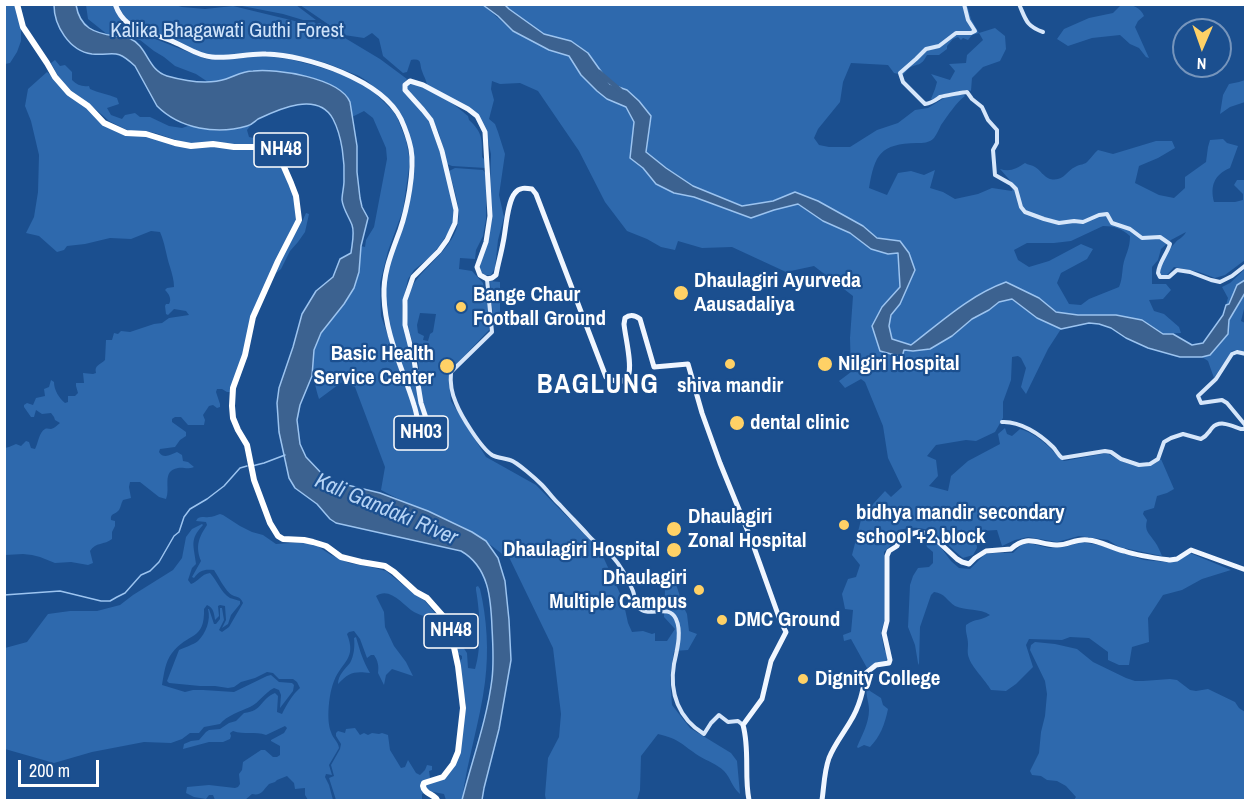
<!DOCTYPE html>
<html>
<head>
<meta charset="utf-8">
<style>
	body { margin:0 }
	#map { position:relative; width:1250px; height:805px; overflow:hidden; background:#1b4f8f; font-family:"Archivo Narrow",sans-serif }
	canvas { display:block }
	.frame { position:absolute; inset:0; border:6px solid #fff; pointer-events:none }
	.north { position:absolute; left:1172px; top:18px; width:60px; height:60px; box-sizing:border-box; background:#1b4f8f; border:2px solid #7695bc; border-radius:50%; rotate:182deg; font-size:16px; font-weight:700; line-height:24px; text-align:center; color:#fff }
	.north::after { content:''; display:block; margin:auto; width:21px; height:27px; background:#ffd166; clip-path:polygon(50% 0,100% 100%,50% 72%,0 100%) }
	.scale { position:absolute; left:18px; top:760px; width:81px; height:27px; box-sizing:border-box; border:3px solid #fff; border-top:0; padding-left:8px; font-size:18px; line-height:21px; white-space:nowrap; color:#fff; -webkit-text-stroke:4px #1b4f8f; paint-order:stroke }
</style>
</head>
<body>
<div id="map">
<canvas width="1250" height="805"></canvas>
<div class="frame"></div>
<div class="north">N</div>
<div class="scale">200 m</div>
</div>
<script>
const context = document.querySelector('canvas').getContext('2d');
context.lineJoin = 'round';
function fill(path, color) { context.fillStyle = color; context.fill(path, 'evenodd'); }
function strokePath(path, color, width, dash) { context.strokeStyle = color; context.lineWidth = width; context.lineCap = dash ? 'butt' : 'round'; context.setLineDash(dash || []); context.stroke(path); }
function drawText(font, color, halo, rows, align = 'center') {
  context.font = font + ' "Archivo Narrow",sans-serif'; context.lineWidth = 4.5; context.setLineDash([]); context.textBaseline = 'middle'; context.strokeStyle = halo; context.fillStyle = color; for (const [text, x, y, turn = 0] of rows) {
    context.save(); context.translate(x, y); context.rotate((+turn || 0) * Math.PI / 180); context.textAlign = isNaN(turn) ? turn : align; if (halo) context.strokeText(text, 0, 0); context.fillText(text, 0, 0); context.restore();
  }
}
const green = new Path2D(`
	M4,5h17v36l-4,11 -7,11 -5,1z
	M86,5h26l13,22 81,32 15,1 43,-4 25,3 27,7 28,9 19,9 15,12 14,14 5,7 9,23 4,21 -7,49 -15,41 -8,32 1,33 33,92 5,26 4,3 6,-1 2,-6c-3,-10 -7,-21 -9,-31 -3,-12 -2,-25 -4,-37 -5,-25 -16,-39 -9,-67 2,-11 12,-21 20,-29 37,-37 34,-47 20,-95l6,-3 28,2 3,4v45l-3,17 -7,14 -1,9 -15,-1 -1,11 13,2 11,12 2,9h1l2,12 1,26 -40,42v7l2,22 35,56 50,28 64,65 23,50 5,23 4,9 11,-1 9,3 3,-1v8h12l8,-12 -11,-12 1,-28 3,-10 8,5 7,22 4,8 2,17 8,3 -9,16 -14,1 -4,26 2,28 18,23 41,25 6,8 3,33c-9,-8 -9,-16 -16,-23 -7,-7 -17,-10 -25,-15 -17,-11 -19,-17 -41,-22l-17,22 -1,34 -3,10h-91l-1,-5 3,-37 11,-21 2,-23 -8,-66 -45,-93 -3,1c-11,-8 -22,-18 -34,-25 -29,-16 -61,-25 -90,-41l4,-23 -30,-80 -13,-5 -23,17c-8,-27 -12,-50 8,-75 8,-9 17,-18 23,-29 9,-15 10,-33 11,-49l4,1 1,-7 8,-13 13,-68 -1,-11 -13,-30 -9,-7 -12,6c-1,-8 -1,-16 -6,-22 -14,-16 -72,-26 -93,-25 -10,1 -17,6 -26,9 -6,2 -12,2 -19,3l-12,-8 -21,-8 -11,-9 -10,-6 -14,-11 -32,-5 -20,-16zM420,313l16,1 -3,18 -3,2 -2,7 -5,-1 1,-4 -6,-3 -1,-8z
	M118,5h57l7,2 23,2 28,-3 70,17 11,-1 2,2 4,-1 60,36 27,20c-3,6 -7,6 -3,13l24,27 13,36 13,47 -1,20 -3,8 -10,15 -10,12 -16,13 -6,9 -6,27 1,19 8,30 17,76 -5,3 -34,-104 -4,-37 2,-22 23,-78 5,-27 -2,-16 -3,-8 -22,-43 -21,-18 -8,-5 -33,-13 -23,-6 -53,-4 -31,3 -11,-1 -70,-27 -12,-9z
	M237,5h59l20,15h-13l-20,-6z
	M300,5h183l30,26 36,19 20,6 12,19 26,24 19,8 8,15 -4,36 13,10 14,16 17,9 20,4 57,21 23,-8 24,-6 25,17 27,12 21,16 27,4 2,34 -18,20 -2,44 21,6 3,-7 9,1 39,-15 20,-17 17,-9 10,-8 14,-3 24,19 24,11 -13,20 -22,45 -5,-7 5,-19 -5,-10 -3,-2 -6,1 -1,23 -8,22v16l-8,14 -19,9 -10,-1 -30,5 -9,11 9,4 2,16 -9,10 19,5 3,-15 17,-15 32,-17 -2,-10 7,-6 2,6 5,2 8,-7c12,3 25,13 33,22 4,4 6,7 11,10l43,-8c16,10 38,21 54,6l13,30 -7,4 -10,3 -3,12 -10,3 -1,3 4,6c-3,11 2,13 8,22 3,4 5,9 7,14l-43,-9 -11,-7 -29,-4 -22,6 -29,-5 -13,3 -13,6 -5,-16 -15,1 -6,5 1,12 -4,7 -10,3c-15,-11 -25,-29 -45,-30 -6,-1 -13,1 -20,2l-7,15 -7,7 1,67 -4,13 3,17 4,6 -2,7h-9l-10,6 -16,-29 -7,2 -1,-6 8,-3 2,-22 -8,-1 -3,-15 6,-15 8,-2 4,-12 -8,-10 10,-39 23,-25 6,6 11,-10 -14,-29 -5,-32 -18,-44 -4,-3 -16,9 -6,-7 12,-9 -1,-34 3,-42 -39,-30 -28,6 -54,-25 -30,1 -24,-7 -3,9 -14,-3 -14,-8 -20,-8 -22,-29 -26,-51 -41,-60 -18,-8 -20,1 -8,-3 -1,8 3,11 -5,19 6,5 3,8 7,22 -6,41 5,22 -6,23 -3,28 -4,7h-6l-4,-3 -1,-5 12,-57 -2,-18 1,-38 -4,-18 -7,-18 -53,-33c-1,-6 -3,-8 -5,-14 -3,-7 1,-13 -11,-11l-4,12 -4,1 -20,-17 -4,-17 -7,-6 -8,5 -20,-3z
	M505,5h462l4,14 8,14 16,-5 10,8 1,13 -6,12 -17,6 -11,11 -1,13c-7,-3 -11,1 -19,2 -8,1 -12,1 -18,7l-3,-1 4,-10 2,-7 -6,-8 19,6 5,-9 -6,-7 17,-1 1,-8 16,-15 -4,-7 -7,2 -4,5 -5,-2 -2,2 -3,-3 -5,2 -6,7v3l-8,6h-12c-6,12 -9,8 -18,13 -2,2 -4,5 -6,7l-9,-2 -6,-8 -37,-2 -8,19 -3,20 -22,27 -4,9 5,7 10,2h21l27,-17 21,-7 17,-13 13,-2 16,-10 19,-4 2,2c-9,7 -17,19 -24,29 -2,4 -4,9 -7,13 -5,5 -11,5 -17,5 -37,1 -42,11 -48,45l18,7 11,-22 13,-2 13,4 11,-5 -5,18 13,4 12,7 23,-5 14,-6 20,3 2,-6 -14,-16c10,3 16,0 25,-6 3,2 7,2 10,4 5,3 9,10 15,12 14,3 16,-8 25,-12 5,-3 10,-2 13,-6 4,-4 6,-8 10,-11l15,4 43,-13h16l3,7 -17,10 -19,8 -4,17 24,12 15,3 11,-10v-11l21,-15 2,-15 2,-7 13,-1 4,4 11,3 -8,22c-16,7 -20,18 -16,34h21l8,-2v-6l-9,-9 3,-5h8v80l-20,15 -10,3 -16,-6 -25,-5 -7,8h-7c-1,-11 8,-25 15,-32 4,-5 8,-5 11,-11l-15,8 -10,9 -3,11 -6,7v17h14l5,6 -8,9 -14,1 5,11 10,3 15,13 2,6 -18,1 -10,-6 -37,-13h-38l-22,-3 -17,-14 -42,-13c-31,18 -58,38 -86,60l-19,-6c-4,-18 -3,-22 8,-35v-62l-22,-4 -15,-12 -45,-25 -23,-9 -22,9 -30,5 -50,-20 -27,-18 -20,-16 5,-36 -24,-26 -17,-6 -22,-31 -17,-12 -27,-7 -35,-25zM1103,226c12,0 19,3 27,10 0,14 -5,18 -7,30 -1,8 -1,14 -4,21l-30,12 -8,6 -12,-1 -12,-21 4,-10 26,-14 6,-10 -12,-5 -32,17 -20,6 -11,-7 -4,-10 13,-7h27l17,-2z
	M1121,5c9,-1 19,1 23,11l-6,5 -3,6 14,31 -3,-1 -7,-9 -9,-4 -10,-9 -28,3 -24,8 -11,-7 7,-10 25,-11 24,-5z
	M55,60l5,6 5,-1 7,7v8c5,5 10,7 17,6l1,3c8,4 18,5 27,9l2,6 -12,4 4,7 11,4 3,-4 10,-2 5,4h10l19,9 13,2 9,-3 19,5 9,1 19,-2 13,-4 -4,5 2,7 9,2 13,-2 7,1 8,6 4,8 -3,15 2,7 -7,-24 -97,-7 -30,-10 -10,-2 -14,1 -22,-11 -17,-15 -29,-21 -12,-22z
	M47,72l41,36 16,16 69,20 85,4 23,5c0,19 7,23 12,41 3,9 4,19 5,28h4l4,-9 3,1 -4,18 -7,10 -8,9 -9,18 -6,5 -19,30 -8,35 -17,53h-4l-5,-3h-5l-1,3 4,12v3l-3,1 -4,-3 -4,1 -6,9 2,5 -1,5h-16l-7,-8h-6l-3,2v3l14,10v4l-6,4 -5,7 -15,2 -1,3c5,8 12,2 18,0l5,3 1,6 5,1 6,5c-8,3 -9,0 -16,1 -17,3 -7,20 -12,31l-7,-2 -19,-15h-10l-1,5 2,11 -8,2c-2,3 -2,7 -4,10 -4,5 -9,3 -8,10l4,1v5l-3,6v7c-7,6 -17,3 -22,12l3,12 -5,2 -17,-3 -16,1 -15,-6 -8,-2 -9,-1 -18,1v-107l4,-1 7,-3 5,2 5,-5 3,1 2,6 4,1c3,-5 4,-17 10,-20 2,-1 4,0 6,0 4,-1 6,-4 9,-6l-5,-3 -1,-3 -3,-4 -9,1 -6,-4 -2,7h-3l-7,-10v-2l3,-2 6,2 3,-7 9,-2 -1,-7 5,-2 2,-7 3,2c0,8 5,16 11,21l3,-1v-6h7l3,-3 -2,-7v-3h8l-1,-10 10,1 3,-1c-2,-8 4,-8 9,-13l1,-20h6l2,-7 4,1 3,-3 9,1 24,-8 8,-1 7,-5 20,-3 -3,-4 -12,-2 -6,6 -2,-1 -1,-8 1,-2h3c3,-5 0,-10 -4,-14l2,-2 7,-1c0,-7 -2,-13 -4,-20 -4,-12 -5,-24 -10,-35l-9,-1 -20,8 -21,-1 -25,6 -18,2 -3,4 -7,2 -18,-16 -13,-3 8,-16 4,-25 1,-37 -8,-34 -6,-15 3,-17z
	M1245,80v22l-15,5 -10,7 3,-19 6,-11 10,-2z
	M409,84c19,-1 45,20 59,32l1,4c14,13 13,19 13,37l4,4v7l-34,-2 -5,-2 -8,-31 -7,-15 -26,-30z
	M1245,269v11l-8,5 -8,19 -3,1 2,-7 -6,-11 8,-4z
	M490,281l10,1v36h-7z
	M1245,293v12l-4,16 4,2v29l-8,-2 -5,1 -18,27 -6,-17 -6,-4 8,-2 18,-21 1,-14z
	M220,514l3,1 17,11 12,6 11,3 13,9 30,-2 10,3 15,10 18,8 22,4 15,4 27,22 12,8 14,17 -4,7c-7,-10 -12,-8 -21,-13 -11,-7 -24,-26 -38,-16l8,16 1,15 9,19 12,16 7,14 -21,-7 -6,6 -2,10 -6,-12c1,-7 0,-12 -4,-18h-3l-4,3 -7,-19 -6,-8 -5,1 -2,2c10,25 -5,27 -13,47 -5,12 -8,39 -3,51 2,7 7,9 8,16l-10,17 3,10 -6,-1 -1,3 4,8 4,15h-25l-3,-5v-7l-10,1 -1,-6 -7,-7 -10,4 -2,2 -6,2c-6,6 -7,12 -17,10l-7,6h-30l-2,-5h-4l-3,4 -12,-2 -8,-4 1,-6 22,-2 26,3 3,-1 2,-3 -1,-10 3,-4 1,-8 18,-12h4l8,7h4l3,-2v-9l-9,-5v-1l13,-7 3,-5 -2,-2 -19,9c-11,-4 -22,0 -33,-4l-3,2 1,3 -1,3 -7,3h-14l-26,7 1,-5 7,-3 8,-1 7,-8 3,-2 11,-1 9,-6 7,-2 8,-8c19,-2 16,-14 31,-20l3,3 -1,16 5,2c5,-10 10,-19 18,-26l-3,-6 -4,-3h-14l-6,-6 -6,-1 -12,6 -14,4 -7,5 -6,1 -13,-2h-15l-31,-3 -2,-2 12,-31c6,-3 14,-5 19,-9 8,-8 13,-21 10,-32h1l5,15h2l4,-5v-11h2l2,12 -5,10 3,2 7,-5 14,-24c-3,-7 -5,-5 -11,-8 -6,-3 -14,-19 -18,-25 -10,-1 -14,0 -20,8l-2,-1 9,-16c-6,-15 -2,-24 6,-36l-1,-3 -10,-1c3,-6 7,-3 13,-4 4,0 7,-2 11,-3z
	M202,524l1,1c-14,15 -9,20 -7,39l-4,4 -4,12 3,4c7,-2 10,-10 19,-11 7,7 11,20 20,25 1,0 9,3 10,3v3l-9,11 -3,9 -6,4 4,-8 -1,-14 -5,-1 -2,1 1,10 -4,4c-1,-6 -1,-12 -8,-15l-3,4c1,32 -16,23 -32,44 -7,9 -8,21 -10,32l23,7 8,-2h10l31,2 33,-16 4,-1 8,7 13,1 2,2 -1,6 -13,17 1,-13 -2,-5 -5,-2c-10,5 -14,14 -24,19 -9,4 -24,9 -30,17l-16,3 -5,6h-9l-8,6 -11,4 -27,-1 -52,10 -38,11 -49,-14v-101l22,-6 21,-28 22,-3h27l23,-6 13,-10 40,-25 9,-12 4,-21 6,-8z
	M927,537l9,4 15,20 8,7 11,1 15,-15 9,-1h19l9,-9h11l16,4 16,-1 16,-5 18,3 45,15 22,2 12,-1 12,-8 41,17 -29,9 -20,11 -19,5 -15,23 1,24 -17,5 -3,18h-10l-11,-5v-8l-19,-14 -19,-1 -8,3 -33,-1 -3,6 7,22 -17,17 -10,7 -15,-1c-5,-9 -20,-24 -22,-32 -2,-5 -1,-9 -1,-14 0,-7 -3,-12 -2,-19 10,-7 15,-4 24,-10 -10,-7 -24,-4 -35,-9 -8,-5 -10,-13 -21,-14l-3,3 -11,32 -1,38 -1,-2 -3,-18 -7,-18 2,-42 3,-9 5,-8 11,-1 4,-4v-11l-6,-5 -2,-6z
	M478,586l2,3c7,30 9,62 5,93 -5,40 -18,78 -23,118h-16l-2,-6 -16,-3 -3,-5 1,-3 15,-4 13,-13 7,-30 5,-33 -5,-19 -2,-23 3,-2v-3l-5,-3 -1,-6h7l4,6 1,15 7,1c7,-22 5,-56 1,-79v-3z
	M356,637c4,14 7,24 14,36 -15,-2 -21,-1 -32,11 0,-9 7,-15 12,-21 4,-7 5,-17 4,-25z
	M1035,642l20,2 22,5 16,13 33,16 9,3h8l27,-2 7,1 13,10 6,1 12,-2 27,13 4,6 6,4v88h-171l2,-3 -10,-11 -9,-5 -10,-1 -6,-4 -9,-1 -2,-4 9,-18 2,-21 4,-16 2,-22 -2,-13 -15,-31 1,-5z
	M867,686l3,5 11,7 2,7 5,4c-3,15 -8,28 -18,38l-6,-2 -6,3 -1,-1c5,-12 12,-24 12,-37 0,-10 -4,-14 -2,-24z
	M355,728l5,7 4,-2 4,2 4,-2 7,1 3,-1 6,2 2,15 11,18 4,-1 3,-7 8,13 4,2 5,-5 2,-5 5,1v4l-3,1 1,7 -8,4 2,11 -2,1v6h-86l-7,-22 5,-2 -3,-11 9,-16 1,-5 -5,-8v-3l2,-2 7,2 1,-4z`);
const water = new Path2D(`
	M54,5h22c4,23 18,28 39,31 5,0 10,0 14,2 19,8 18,32 38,38 18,5 41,9 59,3 9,-3 17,-8 27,-8 23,-3 87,7 97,31l7,44v26l3,26 2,9 6,11 -7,28 -2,26 -5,16 -10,16 -23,29 -7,17 -2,26 -12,29 -3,15 3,24 6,13 20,21 5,3 49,12 48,18 44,21 14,9 12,17 7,23 4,39 2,40 -12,69 -15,59 -2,12h-20c10,-40 25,-80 30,-121 2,-17 1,-34 0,-51 -1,-29 -3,-61 -31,-77l-125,-28 -6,-4 -13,-15 -22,-16 -6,-10 -10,-46 -2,-29 2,-15 14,-41 9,-33 14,-23 17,-14 7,-18 11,-6c1,-9 4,-20 1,-28 -3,-8 -9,-16 -10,-25 0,-6 2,-13 2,-19 1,-19 -2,-45 -11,-62 -15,-28 -54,-10 -75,0 -4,3 -6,6 -11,7 -30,9 -67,3 -90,-20l-22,-40c-20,-19 -21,-10 -43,-12 -23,-3 -38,-29 -38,-49z
	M483,5h22l4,4 35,25 27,7 17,12 22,31 17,6 12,11 12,15 -5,36 20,16 27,18 49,20 31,-5 22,-9 23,9 45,25 14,12 23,3 9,12 6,17 -15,34 -9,11 -2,11 3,13 19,6c30,-23 59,-50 95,-63l33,16 17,14 22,3h38l26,5 21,14h10l19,11 11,-2 20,-28 3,-10 3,-1 8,-19 8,-5v13l-16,27 -1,14 -18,21 -8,2h-22l-32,-9 -22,-10 -15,-10 -12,-4 -10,-1 -28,6 -24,-11 -25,-19 -13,3 -10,8 -17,9 -20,17 -22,13 -17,2 -9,-1 -2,7 -22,-6 -8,-25 10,-19 18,-20 -2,-34 -10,1 -17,-5 -21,-16 -27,-12 -25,-17 -24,6 -23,8 -57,-21 -20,-4 -18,-9 -13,-16 -13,-10 4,-36 -8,-15 -19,-8 -10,-8 -16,-16 -12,-19 -20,-6 -36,-19 -15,-15z`);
const stream = new Path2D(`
	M252,466l12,-3 21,-8
	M4,595l56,-4 41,10h9l7,-4 8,-4 16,-18 9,-4 9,-9 15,-26 5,-4 5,-15 6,-8 17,-10 17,-13 16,-18 7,-2`);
const river = new Path2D(`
	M599,72l21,18`);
const secondary = new Path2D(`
	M964,4l4,16 7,11 -4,2h-15l-17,13 -13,3 -10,10 -16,14 3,9 22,22c7,-1 9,-3 15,-7 3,-1 24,-5 27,-5l5,7 10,8 6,13 9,10v13l-4,7 2,25 16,9 5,5 5,18 4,5 19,7 15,4 15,-2 9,1 16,-7 8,-1 5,9 18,6 12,9 18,-1 10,7c-3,10 -11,18 -12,29l2,4h9l8,-7 13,2 21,8 9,2 12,-6 14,-11
	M1019,4c7,16 7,22 24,28
	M487,279l5,53 -41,40c-1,10 1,22 5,31 5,13 25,45 36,52 5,3 12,3 18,5 7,2 26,19 32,25 6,6 11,14 18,20 9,10 19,20 28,30 7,8 16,14 24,21 9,10 16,23 21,35 2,6 2,12 6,17 9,10 30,-5 37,11 6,13 1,31 -2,45 -5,29 5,55 30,70l7,-11 8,-8 9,7 10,-1 5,4
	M1246,354l-9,-2 -5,2 -16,25 -18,17 3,7 21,-3 5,3 19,23
	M1002,422c18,-1 38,12 51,25 3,3 5,8 9,11l43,-7 6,1 10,7 18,6 11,-1 8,-5 6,-17 7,-4 12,-4 18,5c6,-3 7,-6 11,-11 8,-9 20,-2 29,1h3l2,-3`);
const primary = new Path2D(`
	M115,4c3,8 6,14 13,19 13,10 31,12 46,19 12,5 24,14 38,15 18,2 36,-4 54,-3 41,1 116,26 135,65 4,9 8,20 10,30 4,21 -4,61 -11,81 -8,22 -17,42 -16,66 1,39 19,73 30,109 3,9 4,18 6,27l2,2h6l1,-7 -8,-24 -7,-43 -9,-35v-25l8,-23 26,-26 8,-11 8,-17 1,-13 -14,-59 -11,-31 -8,-10 -18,-20v-5l5,-4 13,4 45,24 9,7 8,16 5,84 -4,26 -9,25 3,8 7,4 5,-1 4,-3c2,-11 5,-21 7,-32 3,-13 4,-41 12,-50 4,-6 11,-5 17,-4l4,5 70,183 6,3 8,2c4,-2 5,-2 8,-6 5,-10 -3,-40 -4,-52l1,-6c5,-4 10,-3 15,1l14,48 34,-3 14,49 18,50 31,76 29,81 6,12 -15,29 -9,38 -19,26c7,25 1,51 6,75
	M822,800c2,-13 2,-28 7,-42 5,-13 14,-24 21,-36 10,-16 13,-31 16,-49l10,-8 13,-2 1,-3 -6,-27 3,-12v-65l2,-5 8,-5 3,-9 19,-5 12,3 26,24 5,3 7,2 6,-6 11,-7 25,-2c16,-15 26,-5 45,-4 12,1 19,-7 32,-5 13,1 23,8 36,11 15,5 31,7 46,9l7,-1 14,-9 55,20`);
const highway = new Path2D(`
	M17,4l6,23 24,36 8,14 14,16 19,13 16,17 22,10 20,1 29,9 16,3 22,-2 21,3h28l15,2 6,3 1,15 7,16 5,13 3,24 -21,41 -25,56 -8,38 -12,33 -1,18 1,12 5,12 9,15 7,35 16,43 8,13 5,3 21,1 9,2 13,4 15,11 20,5 24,4 9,6 22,20 11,6 16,18 5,9 4,13 6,28 5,42 -5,44 -5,12 -10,13 -19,6 -1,3c1,8 11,8 14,14`);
const markers = [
	[681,293,8,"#ffd166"],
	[461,307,6,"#ffd166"],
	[730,364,6,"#ffd166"],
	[825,364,8,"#ffd166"],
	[447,366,8,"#ffd166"],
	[737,423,8,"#ffd166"],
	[844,525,6,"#ffd166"],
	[674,529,8,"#ffd166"],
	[674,550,8,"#ffd166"],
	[699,590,6,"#ffd166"],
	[722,620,6,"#ffd166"],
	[803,679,6,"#ffd166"]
];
const shields = [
	[281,150,54],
	[421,433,54],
	[451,631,54]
];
const shieldNames = [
	["NH48",281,150],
	["NH03",421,433],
	["NH48",451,631]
];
const parkNames = [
	["Kalika Bhagawati Guthi Forest",227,31]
];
const poiNames = [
	["Dhaulagiri Ayurveda",694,281],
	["Aausadaliya",694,305],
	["Bange Chaur",473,295],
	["Football Ground",473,319],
	["Basic Health",434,354,"right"],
	["Service Center",434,378,"right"],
	["Nilgiri Hospital",838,364],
	["shiva mandir",730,386,"center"],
	["dental clinic",750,423],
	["bidhya mandir secondary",856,513],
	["school +2 block",856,537],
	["Dhaulagiri",688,517],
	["Zonal Hospital",688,541],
	["Dhaulagiri Hospital",660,550,"right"],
	["Dhaulagiri",687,578,"right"],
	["Multiple Campus",687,602,"right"],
	["DMC Ground",734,620],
	["Dignity College",815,679]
];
const waterNames = [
	["Kali Gandaki River",386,510,23]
];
const districtNames = [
	["BAGLUNG",598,386]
];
fill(green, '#2e69ad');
fill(water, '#3c6290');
strokePath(water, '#9cc4f0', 1.5);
strokePath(stream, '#9cc4f0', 1.5);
strokePath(river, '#3c6290', 4.5);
strokePath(secondary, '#d6e6fa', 4);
strokePath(primary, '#f0f6ff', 5);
strokePath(highway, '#fff', 6);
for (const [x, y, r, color] of markers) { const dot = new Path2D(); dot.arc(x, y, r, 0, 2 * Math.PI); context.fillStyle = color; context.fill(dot); strokePath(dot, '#1b4f8f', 2); }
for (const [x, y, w] of shields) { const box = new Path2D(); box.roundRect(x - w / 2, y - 17, w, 34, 4.5); context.fillStyle = '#1b4f8f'; context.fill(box); strokePath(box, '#fff', 1.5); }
drawText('bold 20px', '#fff', null, shieldNames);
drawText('21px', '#cfe3fa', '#1b4f8f', parkNames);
drawText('bold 21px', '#fff', '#1b4f8f', poiNames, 'left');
drawText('italic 22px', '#b5d3f5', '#1b4f8f', waterNames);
context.letterSpacing = '1.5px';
drawText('bold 27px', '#fff', '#1b4f8f', districtNames);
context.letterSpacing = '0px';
</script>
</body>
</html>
